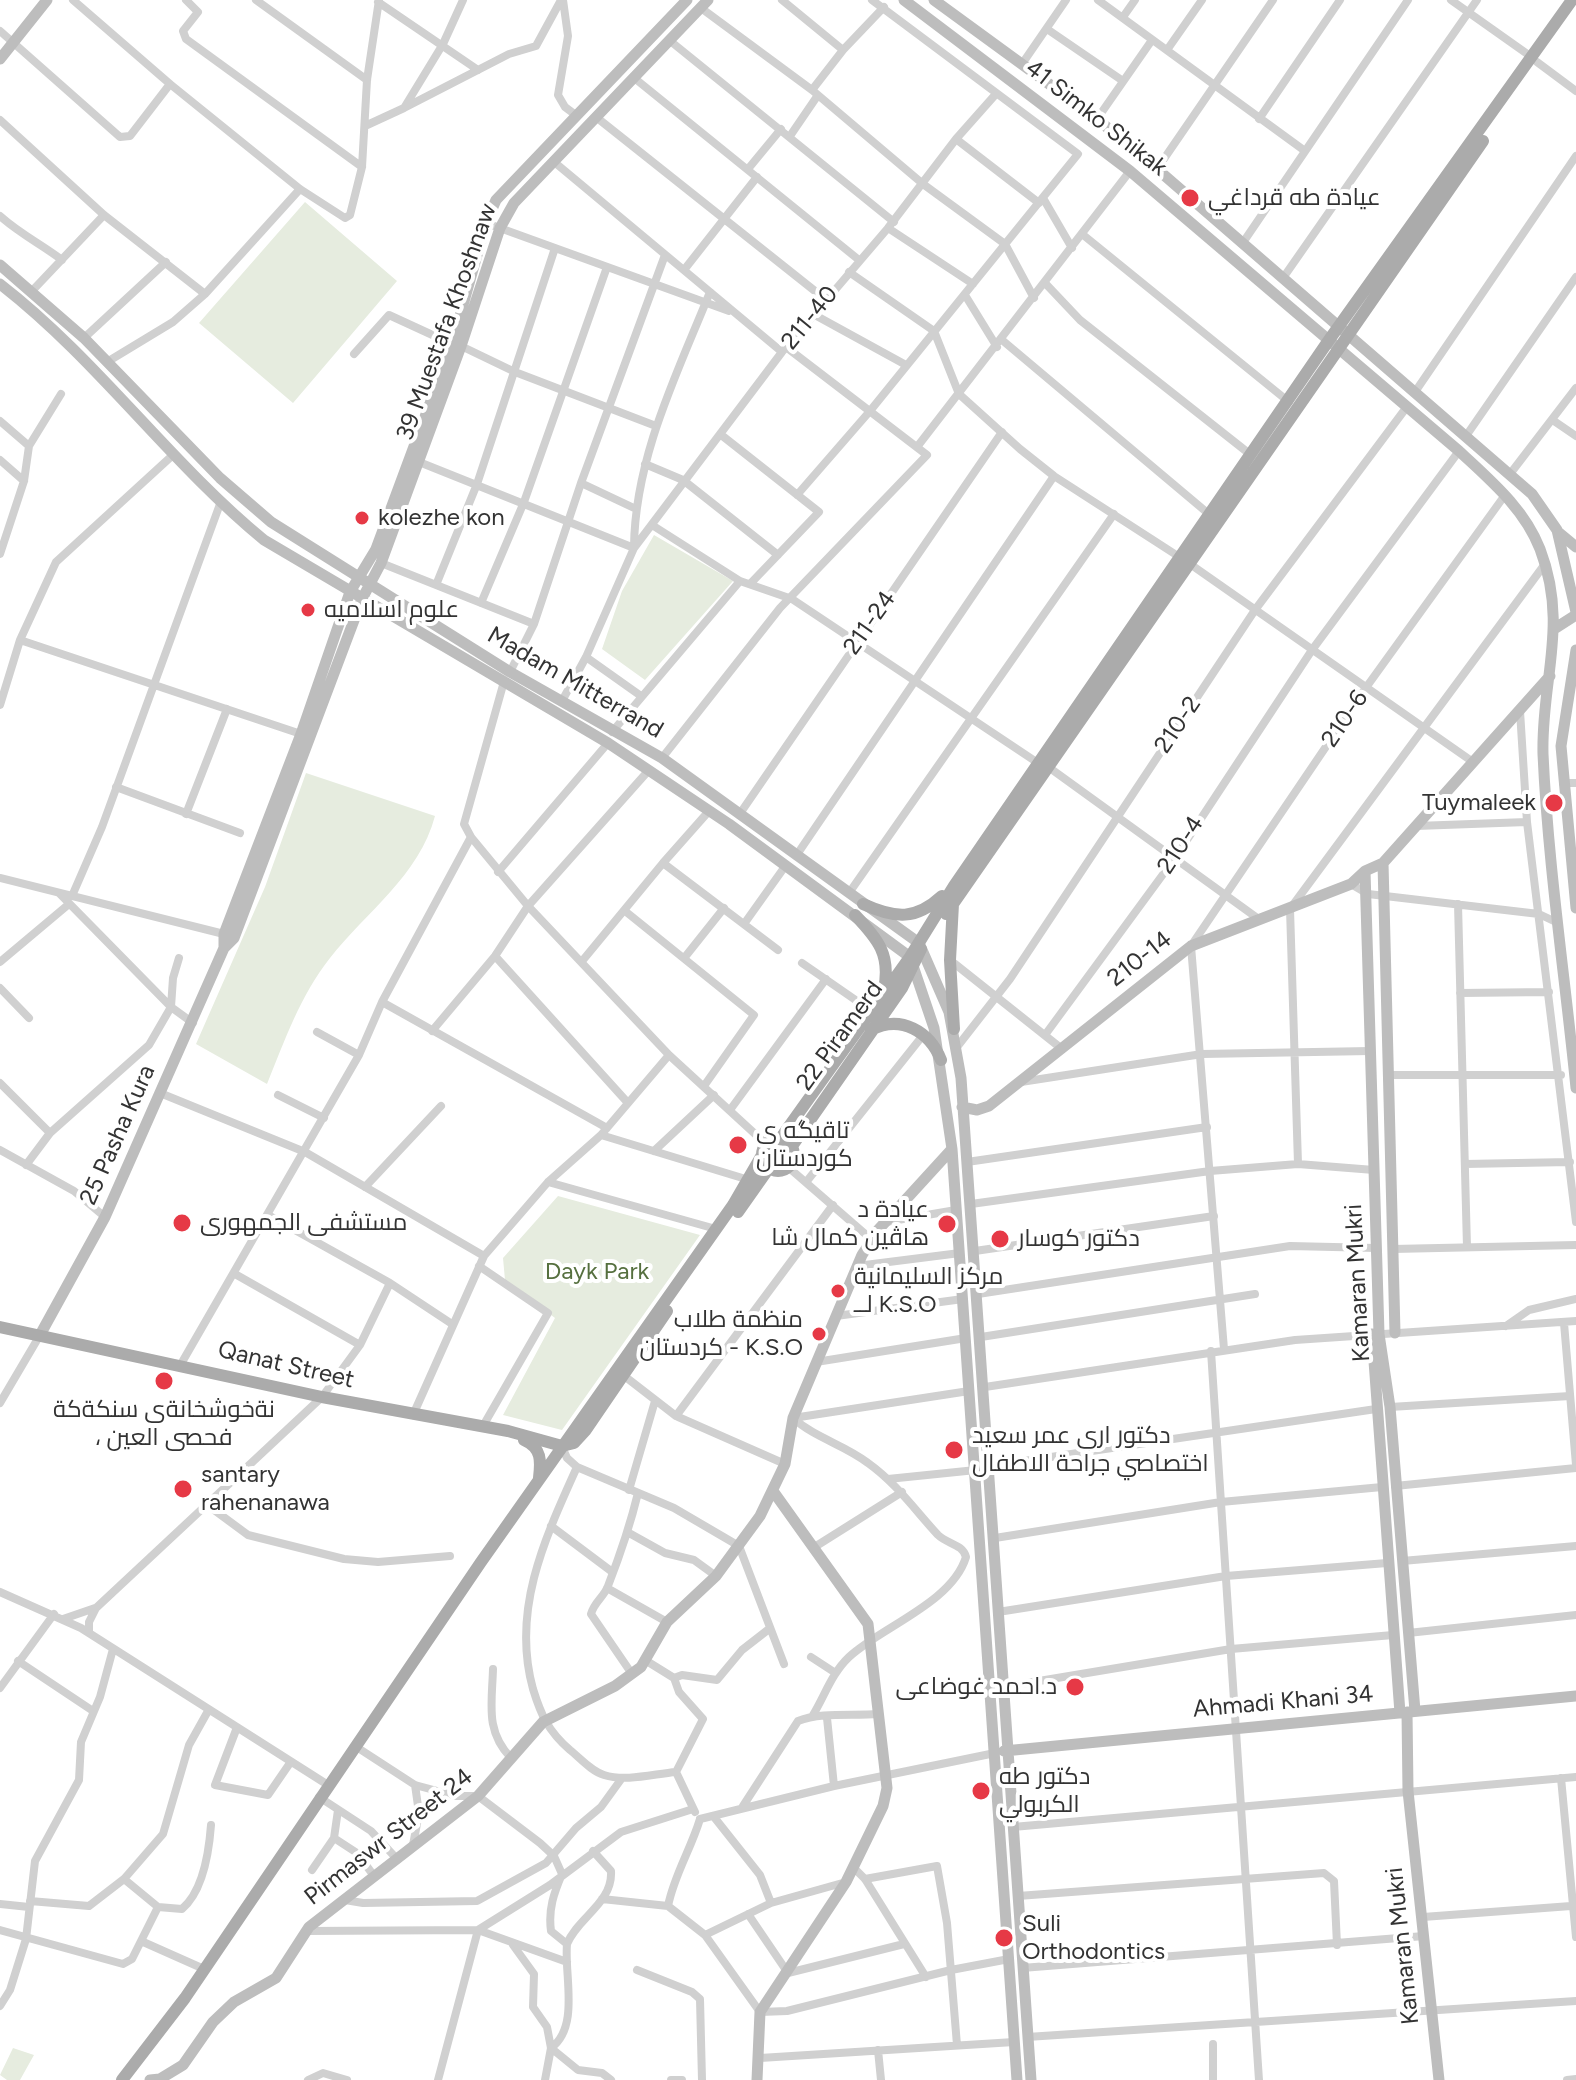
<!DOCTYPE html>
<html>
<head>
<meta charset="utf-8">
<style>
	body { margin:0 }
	canvas { display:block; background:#fff }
</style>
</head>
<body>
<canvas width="1576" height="2080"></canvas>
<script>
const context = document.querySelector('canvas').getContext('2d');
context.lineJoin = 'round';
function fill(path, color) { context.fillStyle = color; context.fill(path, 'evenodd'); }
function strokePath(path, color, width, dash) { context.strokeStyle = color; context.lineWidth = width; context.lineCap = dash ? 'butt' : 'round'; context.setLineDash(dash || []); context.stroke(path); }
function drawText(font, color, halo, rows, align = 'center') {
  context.font = font + ' Figtree,Cairo,sans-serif'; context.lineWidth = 8; context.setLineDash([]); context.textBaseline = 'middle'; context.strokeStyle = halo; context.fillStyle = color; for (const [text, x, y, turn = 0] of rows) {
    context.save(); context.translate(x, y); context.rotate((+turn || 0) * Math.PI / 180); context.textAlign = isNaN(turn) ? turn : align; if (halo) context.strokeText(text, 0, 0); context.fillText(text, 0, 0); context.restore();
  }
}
const green = new Path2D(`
	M305,202l92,79 -104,122 -94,-80z
	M654,535l79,46 -88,99 -43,-31 20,-58z
	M306,773l129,43c-16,60 -69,96 -105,142 -30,38 -45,82 -63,126l-71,-40 69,-157z
	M558,1196l142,39 -138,195 -59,-15 52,-97 -50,-38 -2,-22z
	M13,2048l21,7 -14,25h-13l-7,-5z`);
const street = new Path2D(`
	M73,0l97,84 130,105 45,29 5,-3 12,-48 5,-87 12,-80
	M186,0l12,12 -15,19 3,8 176,128
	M256,0l111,80
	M563,0l5,36 -10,59 7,12 12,9
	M782,0l61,50
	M1098,0l207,151
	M1451,0l82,58
	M378,2l100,68
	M701,8l111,82 111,94 82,60 29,54
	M1123,17l12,-17
	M1047,29l76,52
	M0,31l120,106 10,-1 40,-52
	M669,40l225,182
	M1167,50l35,-50
	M1537,62l39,29
	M1022,64l44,-64
	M633,77l226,183
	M812,90l31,-40 41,-43
	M404,108l105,-54 27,-8 25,-46
	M596,117l229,182
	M1097,119l55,-79
	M1259,119l81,-119
	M0,120l104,95 101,79
	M365,126l39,-18 39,-64 20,-44
	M790,136l28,-41
	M956,139l83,64
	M553,161l229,191
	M748,169l33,-40
	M1157,169l116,-169
	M1043,198l29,50
	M0,216c20,18 41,28 62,44
	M486,223l243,88
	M888,228l85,56
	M1082,234l207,168
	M1242,244l166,-244
	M684,270l73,-93
	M849,272l85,59 25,63 61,55 34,27 127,82
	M1283,278l194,-278
	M1045,283l35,37 171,135
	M32,291l72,-76
	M965,295l32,52
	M813,314l93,51
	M84,338l82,-76
	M1002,340l208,175
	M461,346l54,26 141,54
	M354,354l35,-39 63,29
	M107,362l66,-40 32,-28 95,-105
	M1415,392l161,-236
	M0,421l29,25
	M1554,421l22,15
	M720,434l99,78 -69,72
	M1466,436l110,-159
	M917,447l213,-276
	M0,460l24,21
	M419,462l215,86
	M645,464l38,16 95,75
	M1510,474l66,-86
	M581,483l53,25
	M797,495l73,-84 208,-257 -206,-154
	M652,525l88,56 52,18 246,164
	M634,547c1,-90 43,-173 76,-255
	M0,554l24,-73 5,-35 32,-52
	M381,563l153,61
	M1190,564l283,198
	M436,585l41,-101 78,-236
	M481,603l43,-101 83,-235
	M20,640l281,94
	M586,657l55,39
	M510,672l24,-48 47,-141 84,-228
	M503,685l-39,139 7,13 57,69 141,149 97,89
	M562,701l24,-44 48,-109 148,-196 106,-124 68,-89 39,-44
	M0,705l20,-65 36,-78 118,-108
	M1520,711l7,111 49,400
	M612,732l128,-151
	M662,758l118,-150 147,-153 -141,-108
	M1047,766l213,154
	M1563,783h13
	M116,787l124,46
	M186,814l41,-105
	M739,815l263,-383
	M1416,826l111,-4
	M796,856l258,-380
	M663,863l46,-52
	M498,872l110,-129
	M0,878l224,56
	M1351,884l17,10 171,20 19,9
	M59,893l112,114 22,16
	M849,893l265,-379
	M72,896l30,-69 118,-323
	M1458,904l9,343
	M625,911l129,104 -50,71
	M744,924l42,-59
	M495,956l133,147
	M685,957l39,-49
	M583,960l80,-97 115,87
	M950,960l112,89
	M0,962l69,-58
	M802,963l68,47
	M0,988l29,30
	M1460,993l89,-1
	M382,1002l225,126
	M432,1031l63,-75 33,-50 121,-136
	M317,1032l42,23
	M1045,1035l130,-177 137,-208 147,-199
	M957,1047l53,-68 245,-369 151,-202
	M1388,1075h173
	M1021,1082l181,-28 168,-3
	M0,1083l50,50
	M160,1093l145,59 179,104
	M278,1095l46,23
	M730,1110l96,-131
	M601,1135l148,45
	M0,1150l74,41 31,26
	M654,1151l60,-56
	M967,1162l240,-35
	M1298,1164l-8,-255 255,-345
	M1465,1164l105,-2
	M26,1165l24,-32 99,-88 22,-38 2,-29 6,-20
	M788,1167l83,72
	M807,1181l117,-147
	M548,1182l168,47
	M365,1187l76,-81
	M971,1204l239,-33 88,-7 76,6
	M268,1215l122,68 62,41
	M886,1222l70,-12
	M1393,1249l183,-4
	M975,1251l239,-35
	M479,1266l69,47 -65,113
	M857,1266l103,-13
	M235,1274l125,71
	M978,1294l312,-48 86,2
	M836,1316l127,-17
	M1564,1323l12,142
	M1506,1326l23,-16 47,-11
	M981,1337l274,-43
	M1224,1349l-33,-403 174,-257 140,-194
	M1211,1351l48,729
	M816,1362l150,-24
	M181,1364l178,-309 23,-53 89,-165
	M623,1375l53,41 109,48
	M985,1387l310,-47 281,-19
	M0,1403l40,-68
	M1390,1407l180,-11
	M413,1415l71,-159 64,-74 53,-47 68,-80
	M676,1416l157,-211
	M793,1418c22,20 52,27 75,45 28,20 47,47 70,72 9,9 25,9 28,22 -14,46 -85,70 -117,100 -17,16 -24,38 -36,58
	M793,1418l176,-27
	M562,1447l5,11 10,9 97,41 65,38 45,118
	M990,1466l386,-57
	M577,1467c-32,71 -66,143 -44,222 8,26 15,42 37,61 10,8 21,21 34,25 22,7 49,-1 72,-3
	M888,1479l88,-9
	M1395,1486l181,-18
	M629,1490l26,-89
	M206,1504l42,31 96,24 34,3 72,-6
	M551,1526l60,45
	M629,1533l36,20 29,7 22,16
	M995,1538l226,-36 161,-15
	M813,1548l89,-56
	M1402,1561l174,-15
	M607,1588l60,34
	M0,1592l81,36 247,157
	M998,1612l228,-36 161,-13
	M63,1619l32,-11
	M89,1633v-11l7,-14 226,-211 38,-52 30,-62
	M1408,1633l168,-18
	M811,1657l23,15
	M645,1660l29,18
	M18,1661l75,50
	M493,1669c-1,35 -8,62 18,89
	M632,1674l-41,-60c3,-12 13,-17 17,-28 12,-31 22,-60 30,-93
	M1003,1687l228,-38 162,-14
	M0,1688l54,-74
	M827,1718l7,68
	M236,1730l-21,55 53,10 22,-32
	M355,1746l60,39 41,11h22l62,47 14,13 8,18c-8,19 -14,35 -11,57l16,13c-3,31 13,83 -16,104l27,22 24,3 9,7
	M676,1772l27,-53 -24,-27 -5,-14 8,-3 35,5 25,-30 27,-21
	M676,1772l19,40
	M1561,1778l15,159
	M319,1797l52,34 25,27
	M743,1806l55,-85c23,-9 54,-5 80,-7
	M714,1817l46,58 11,28
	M700,1819l134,-33 161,-33
	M1013,1827l563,-50
	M334,1838l23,15 17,23
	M413,1845l6,-32 -4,-28
	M853,1867l12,12 61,98
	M312,1870l22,-32 4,-28
	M124,1879l34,28 24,2c21,-18 27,-57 29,-84
	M865,1879l72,-13 10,57 10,122
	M1018,1896l306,-23 10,8 3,64
	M602,1899l66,7 37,29 55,77 27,-1 164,-41 58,-11
	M345,1900l18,3 114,-2 69,-38 30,-35 25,-21 21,-29
	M30,1901l59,5 35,-27 39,-45 26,-89 19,-34
	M0,1904l29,3
	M668,1906c6,-31 23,-57 32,-87
	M748,1914l40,59 116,-29
	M1423,1917l148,-11
	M0,1930l123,34 9,-5 26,-52
	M478,1930l72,-45 71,-53 72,-23
	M306,1931l172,-1 89,32
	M705,1935l66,-32 75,-21
	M141,1941l63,28
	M567,1944c11,-27 46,-41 44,-73l-18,-20
	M513,1945l21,29 -1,33 14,20 4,21 -6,32
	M1022,1968l402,-32
	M637,1970l55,22 8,7 2,81
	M0,2006l10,-16 16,-51 9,-78 44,-81 2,-38 19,-45 13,-48
	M1027,2037l549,-36
	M1213,2044v36
	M878,2050l3,30
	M760,2058l254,-16
	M308,2080l15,-7 24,7
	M438,2080l40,-150
	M671,2080h11
	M1567,2080l9,-1`);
const secondary = new Path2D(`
	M904,0l226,171 329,280c31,29 65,57 81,98 29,76 1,131 3,205 5,111 22,223 33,334
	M934,0l163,119 60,50 375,325 25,36 19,82
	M0,59l47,-59
	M0,265l84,73 136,140 51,44 239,150 152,86 257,185 30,69 12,66 70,1002
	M0,284c97,75 169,178 264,256l344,203 121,81 181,133 24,71 18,121 65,931
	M1558,532l18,15
	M1554,629l22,-14
	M1576,650l-15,96 15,162
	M1383,863l12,470
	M1365,871l14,463 11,73 25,304
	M224,948l10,-10 128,-339 19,-36 80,-217 39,-118 14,-25 194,-203
	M962,1107l15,3 12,-4 202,-160 160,-62 14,-13 18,-8 167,-187
	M1372,1334l28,379
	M40,1335l65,-118 119,-269v-14l77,-200 49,-142 26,-43 76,-205 34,-121 10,-23 191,-200
	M1407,1712l1,79 31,289
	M1004,1751l572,-55
	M150,2080l10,-1 23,-14 30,-43 21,-20 42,-24 33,-51 169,-131 65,-74 72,-36 26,-19 26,-45 49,-46 44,-60 25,-52 8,-46 69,-163 16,-25 74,-81
	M757,2080l3,-68 86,-130 37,-76 4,-18 -19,-164 -95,-133`);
const primary = new Path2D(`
	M863,904c33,15 53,16 79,-8
	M953,904l-3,56 4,69
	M946,914l537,-773
	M855,915c23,24 36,40 29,74
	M871,1030c30,-16 59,2 70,30
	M762 1155a16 16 0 1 1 32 0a16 16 0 1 1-32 0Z
	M780,1139l130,-182 44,-71 375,-546 243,-340
	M792,1146l110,-158 19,-39
	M738,1212l31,-44
	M0,1327l322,70 186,34 54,15 12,-3 11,-12 82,-120
	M524,1440c18,8 17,21 15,38
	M122,2080l63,-82 296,-436 252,-357 29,-50`);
const markers = [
	[1190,198,10,"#e63946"],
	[362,518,8,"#e63946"],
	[308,610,8,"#e63946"],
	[1554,803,10,"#e63946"],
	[738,1145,10,"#e63946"],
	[182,1223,10,"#e63946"],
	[947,1224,10,"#e63946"],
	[1000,1239,10,"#e63946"],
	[838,1291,8,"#e63946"],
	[819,1334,8,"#e63946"],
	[164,1381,10,"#e63946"],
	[954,1450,10,"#e63946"],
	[183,1489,10,"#e63946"],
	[1075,1687,10,"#e63946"],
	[981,1791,10,"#e63946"],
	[1004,1938,10,"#e63946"]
];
const streetNames = [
	["41 Simko Shikak",1096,118,38],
	["211-40",810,318,-51],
	["39 Muestafa Khoshnaw",447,322,-70],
	["211-24",870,623,-55],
	["Madam Mitterrand",575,683,30],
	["210-6",1345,719,-56],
	["210-2",1178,725,-56],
	["210-4",1181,845,-57],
	["210-14",1140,959,-38],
	["22 Piramerd",840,1036,-54],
	["25 Pasha Kura",118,1135,-66],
	["Kamaran Mukri",1358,1283,-93],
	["Qanat Street",286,1365,13],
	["Ahmadi Khani 34",1283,1702,-5],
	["Pirmaswr Street 24",389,1837,-38],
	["Kamaran Mukri",1403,1946,-96]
];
const poiNames = [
	["عيادة طه قرداغي",1208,198],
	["kolezhe kon",378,518],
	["علوم اسلاميه",324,610],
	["Tuymaleek",1536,803,"right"],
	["تاقيگه ى",756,1131],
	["كوردستان",756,1159],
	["عيادة د",929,1210,"right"],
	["هاڤین کمال شا",929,1238,"right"],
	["مستشفى الجمهورى",200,1223],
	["دكتور كوسار",1018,1239],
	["مرکز السلیمانیة",854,1277],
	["لــ K.S.O",854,1305],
	["منظمة طلاب",803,1320,"right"],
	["كردستان - K.S.O",803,1348,"right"],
	["نةخوشخانةى سنكةكة",164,1410,"center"],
	["، فحصى العين",164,1438,"center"],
	["دكتور اري عمر سعيد",972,1436],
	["اختصاصي جراحة الاطفال",972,1464],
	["santary",201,1475],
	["rahenanawa",201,1503],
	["د.احمد غوضاعی",1057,1687,"right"],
	["دكتور طه",999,1777],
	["الكربولي",999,1805],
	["Suli",1022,1924],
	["Orthodontics",1022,1952]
];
const parkNames = [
	["Dayk Park",597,1272]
];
fill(green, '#e6ecdf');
strokePath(street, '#d0d0d0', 8);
strokePath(secondary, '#bdbdbd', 11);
strokePath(primary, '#ababab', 12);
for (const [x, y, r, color] of markers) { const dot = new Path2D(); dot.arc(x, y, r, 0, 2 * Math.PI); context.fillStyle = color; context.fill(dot); strokePath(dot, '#fff', 3); }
drawText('24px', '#333', '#fff', streetNames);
drawText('24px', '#333', '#fff', poiNames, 'left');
drawText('24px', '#56703f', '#fff', parkNames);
</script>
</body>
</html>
